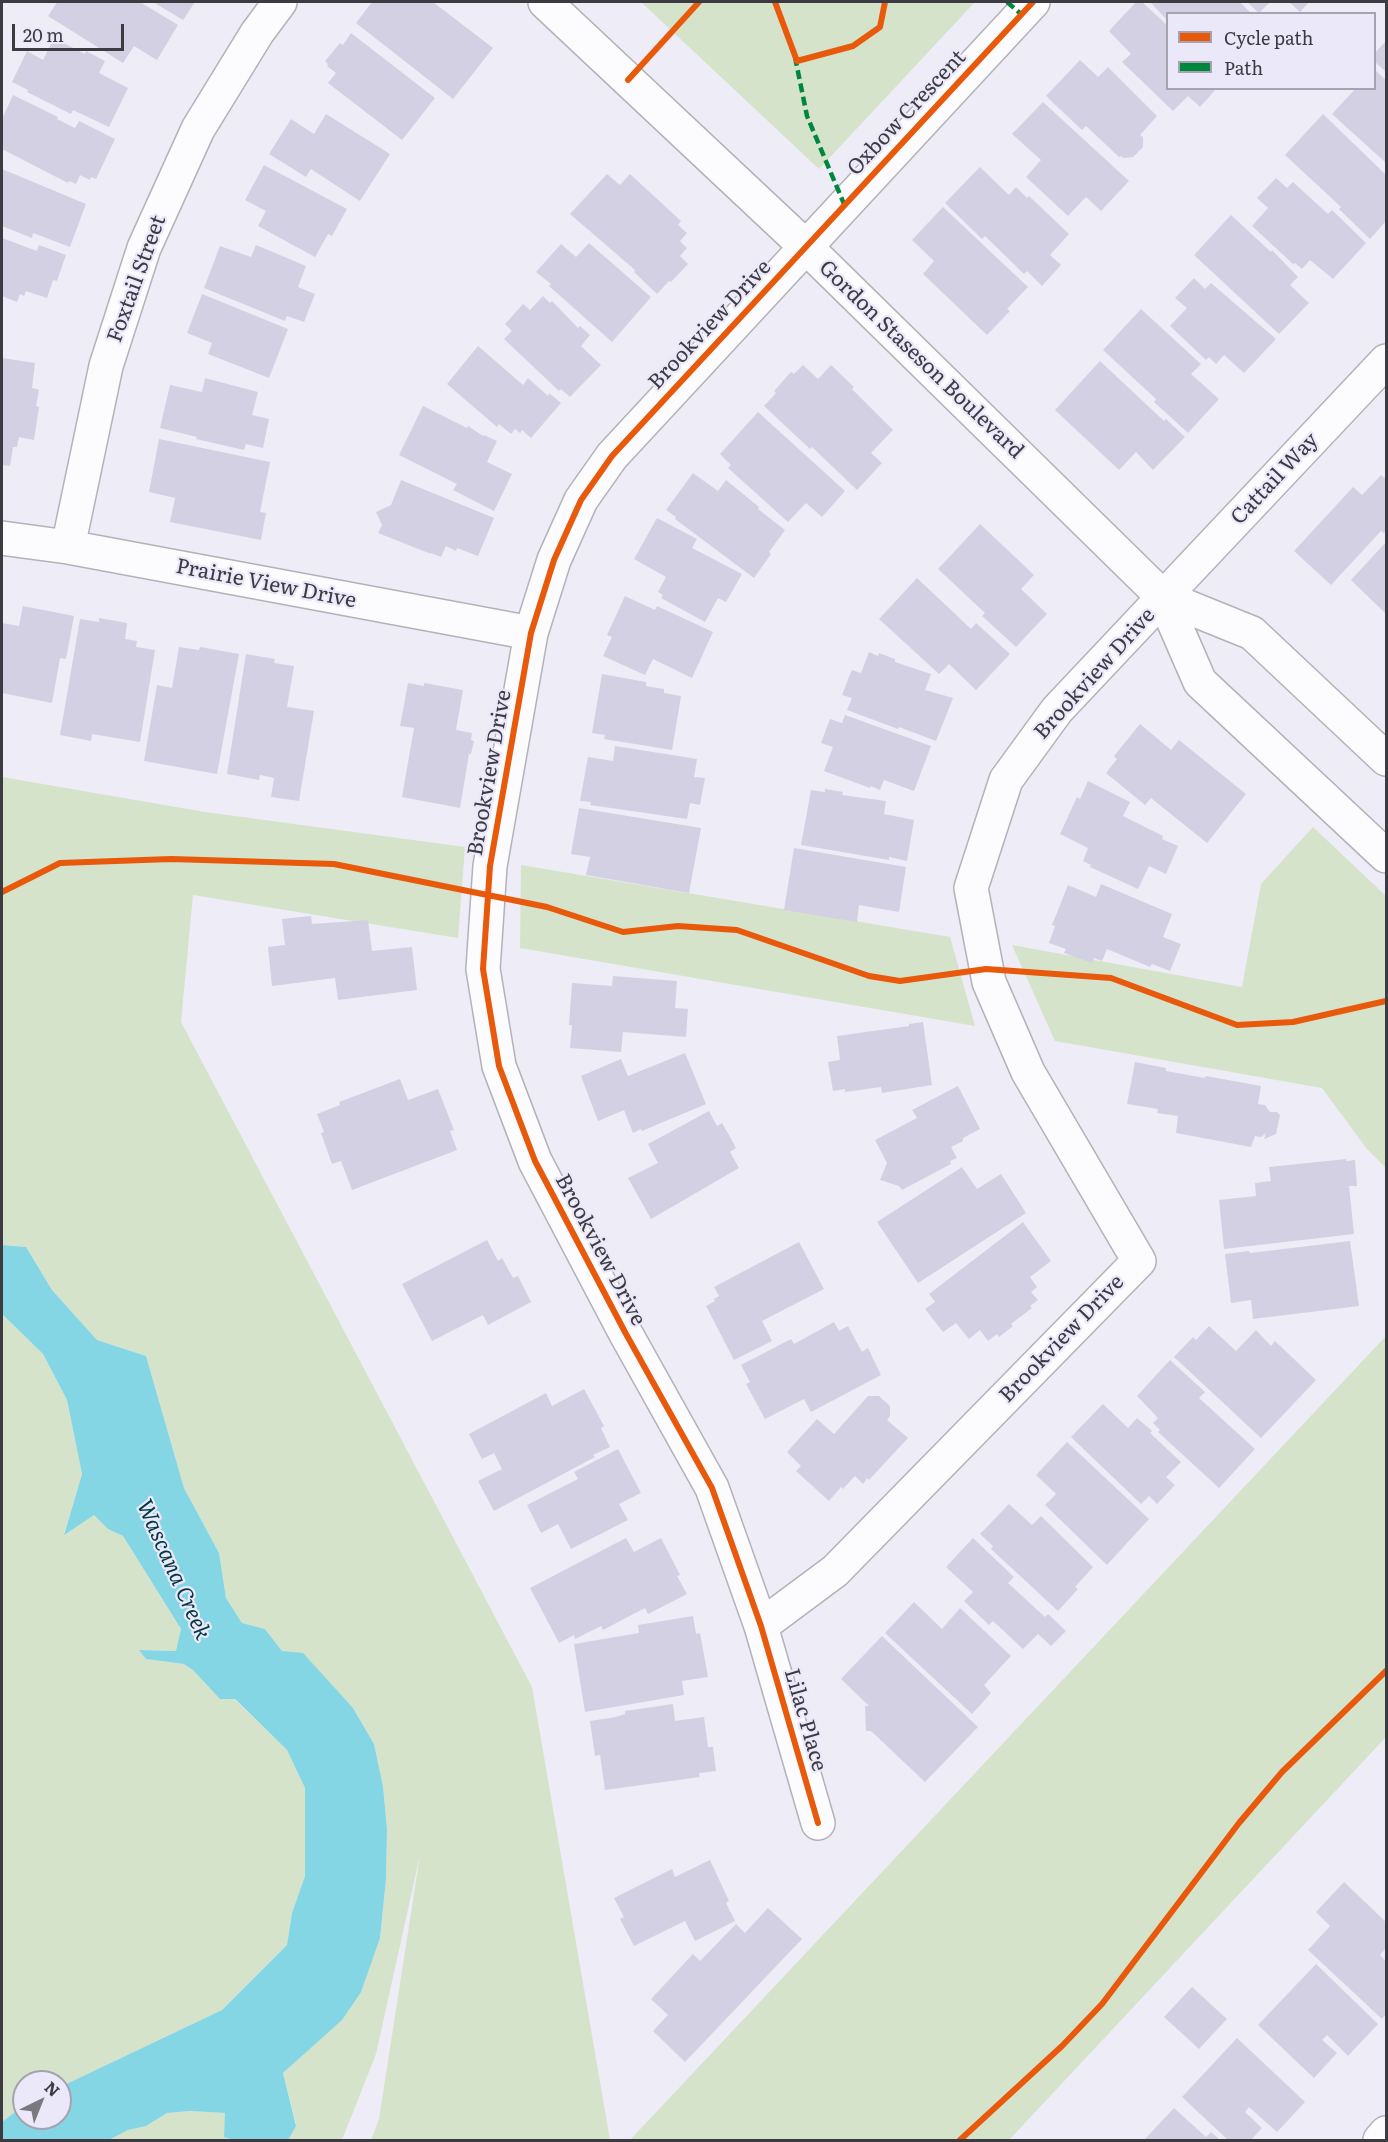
<!DOCTYPE html>
<html>
<head>
<meta charset="utf-8">
<style>
	body { margin:0 }
	#map { position:relative; width:1388px; height:2142px; overflow:hidden; background:#eeecf6; font-family:Literata,serif }
	canvas { display:block }
	.frame { position:absolute; inset:0; border:3px solid #3c3b42; pointer-events:none }
	.legend { position:absolute; left:1166px; top:12px; width:210px; height:78px; box-sizing:border-box; background:#ebe8fa; border:2px solid #a5a3b0; margin:0; padding:8px 10px; list-style:none; font-size:18px; color:#3c3b42 }
	.legend li { display:flex; align-items:center; gap:12px; height:30px }
	.legend b { width:30px; border:2px solid #a5a3b0 }
	.north { position:absolute; left:12px; top:2070px; width:60px; height:60px; box-sizing:border-box; background:#ebe8fa; border:2px solid #a5a3b0; border-radius:50%; rotate:43deg; font-size:16px; font-weight:700; line-height:24px; text-align:center; color:#3c3b42 }
	.north::after { content:''; display:block; margin:auto; width:21px; height:27px; background:#7a7981; clip-path:polygon(50% 0,100% 100%,50% 72%,0 100%) }
	.scale { position:absolute; left:12px; top:24px; width:112px; height:27px; box-sizing:border-box; border:3px solid #3c3b42; border-top:0; padding-left:8px; font-size:18px; line-height:21px; white-space:nowrap; color:#3c3b42; -webkit-text-stroke:4px #ebe8fa; paint-order:stroke }
</style>
</head>
<body>
<div id="map">
<canvas width="1388" height="2142"></canvas>
<div class="frame"></div>
<ul class="legend">
<li><b style="height:8px;background:#e8590c"></b>Cycle path</li>
<li><b style="height:8px;background:#00873e"></b>Path</li>
</ul>
<div class="north">N</div>
<div class="scale">20 m</div>
</div>
<script>
const context = document.querySelector('canvas').getContext('2d');
context.lineJoin = 'round';
function fill(path, color) { context.fillStyle = color; context.fill(path, 'evenodd'); }
function strokePath(path, color, width, dash) { context.strokeStyle = color; context.lineWidth = width; context.lineCap = dash ? 'butt' : 'round'; context.setLineDash(dash || []); context.stroke(path); }
function drawText(font, color, halo, rows, align = 'center') {
  context.font = font + ' Literata,serif'; context.lineWidth = 4.5; context.setLineDash([]); context.textBaseline = 'middle'; context.strokeStyle = halo; context.fillStyle = color; for (const [text, x, y, turn = 0] of rows) {
    context.save(); context.translate(x, y); context.rotate((+turn || 0) * Math.PI / 180); context.textAlign = isNaN(turn) ? turn : align; if (halo) context.strokeText(text, 0, 0); context.fillText(text, 0, 0); context.restore();
  }
}
const green = new Path2D(`
	M641,2h334l-156,167z
	M2,777l203,35 260,35 -7,91 -265,-43 -12,127 351,665 78,453h-239l8,-21 41,-264 -44,199 -34,86h-54l8,-15 -13,-52 59,-54 38,-81 6,-59 1,-50 -4,-43 -9,-42 -21,-36 -71,-57 -17,-22 -23,-6 -16,-25 -7,-45 -35,-65 -38,-132 -49,-16 -45,-50 -26,-43 -24,-2z
	M1313,827l73,69v272l-19,-19 -45,-61 -267,-47 -43,-96 230,42 19,-103z
	M521,865l429,72 25,89 -455,-78z
	M2,1314l41,40 24,46 15,74 -18,60 30,-19 14,14 15,7 58,93 -4,22 -37,-1 6,9 38,5 50,35 53,51 18,38v88l-13,37 -5,32 -65,65 -162,77v-5h-36v23l-22,17z
	M1386,1336v401l-377,403h-379z
	M190,2111l36,2 -2,23 10,4h-125l19,-10 18,-4 21,-13z`);
const water = new Path2D(`
	M2,1245l24,2 26,43 45,50 49,16 38,132 35,65 7,45 16,25 23,6 17,22 21,2 50,55 21,36 9,42 4,43 -1,50 -6,59 -19,54 -19,28 -59,53 13,53 -8,14h-54l-10,-3 1,-24 -35,-2 -23,2 -21,13 -18,4 -19,10h-107v-18l22,-17v13h36v-31l162,-77 65,-65 5,-32 13,-37v-88l-18,-38 -52,-51h-15l-26,-28 -10,-7 -38,-5 -7,-9 37,1 5,-22 -58,-93 -15,-7 -14,-14 -30,20 18,-61 -15,-74 -24,-46 -41,-40z`);
const building = new Path2D(`
	M57,2h83l38,23 -21,35 -23,-14 -11,17 -75,-47z
	M153,2h42l-12,18z
	M372,2h61l60,46 -40,51 -97,-76z
	M1136,2h6l26,24v62h49l-17,19 -12,-11 -15,15 -51,-49 9,-8 -22,-23z
	M1150,2h90l12,12h-84v7z
	M1247,2h23l-11,11z
	M1289,2h20l-9,10z
	M351,33l84,65 -33,42 -74,-57 8,-10 -9,-7 1,-2 -3,-3 15,-18 3,2z
	M54,38l31,16 1,-3 19,10 -6,12 29,15 -19,39 -36,-17 -2,4 -44,-22 1,-2 -16,-8 15,-31 16,9z
	M1386,41v31l-12,-11v-7z
	M1080,60l18,17 10,-10 49,49 -17,19 3,2v10l-10,10 -10,1 -2,-2 -2,1 -33,-31 -4,4 -36,-34z
	M1374,69l12,11v83l-54,-49 24,-26h18z
	M13,95l45,22 -1,2 18,9 4,-7 36,18 -19,40 -5,-2 -1,3 -10,-5 -4,9 -7,-3 -1,2 -66,-34v-30z
	M1043,102l86,79 -28,30 -15,-14 -18,19 -42,-39 15,-17 -29,-26z
	M326,114l64,40 -30,47 -49,-32 -5,8 -37,-23 22,-35 23,15z
	M1323,114l62,60 1,47 -16,18 -31,-30 2,-2 -56,-52z
	M264,165l83,44 -15,27 -4,-2 -13,23 -57,-31 8,-15 -21,-11z
	M980,167l29,28 7,-8 11,11 2,-2 40,38 -19,21 11,10 -19,21 -15,-15 -3,3 -39,-38 -3,3 -37,-36z
	M2,169l84,35 -16,43 -37,-14 -1,5 -30,-12z
	M607,174l13,11 10,-11 51,47 -3,4 9,8 -7,8 7,7 -7,8 8,8 -17,18 -2,-1 -12,13 -23,-22 1,-2 -65,-56z
	M1276,178l11,10 6,-6 35,32 4,-4 34,33 -33,36 -23,-19 -8,9 -7,-6 -2,1 -41,-38 16,-18 -11,-10z
	M943,207l85,80 -21,22 3,2 -23,24 -64,-61 11,-13 -22,-21z
	M1231,215l40,37 1,-2 26,27 -8,8 19,18 -30,31 -85,-79z
	M2,238l35,13 2,-6 27,10 -9,26 -4,-1 -6,18 -21,-7 -2,5 -4,-2 -3,8 -15,-6z
	M589,243l62,54 -39,45 -63,-56 2,-2 -15,-12 25,-28 15,13z
	M256,245l50,21 -8,21 17,7 -11,28 -17,-6 -2,5 -81,-33 16,-42 31,11z
	M1194,278l11,11 6,-6 65,56 -32,34 -20,-18 -8,9 -7,-7 -3,3 -36,-34 17,-18 -12,-10z
	M202,294l86,35 -19,49 -61,-24 4,-11 -25,-10z
	M543,296l7,7 2,-2 26,27 2,-2 10,9 -9,11 20,19 -31,32 -9,-8 -2,2 -55,-52 8,-8 -7,-7 18,-20 7,6z
	M1141,309l60,55 -10,10 28,25 -31,34 -34,-31 2,-3 -53,-49z
	M478,346l45,39 5,-7 20,18 1,-3 12,10 -30,35 -9,-8 -2,3 -5,-4 -4,5 -12,-10 -2,3 -50,-43z
	M2,358l33,5 -3,25 7,2 -3,16 3,1 -5,33 -15,-3 -2,10h-4l-3,19 -8,-1z
	M1100,361l64,60 2,-2 19,18 -32,33 -17,-18 -17,18 -64,-60z
	M803,365l15,14 13,-14 23,22 -2,2 41,41 -22,23 11,10 -25,27 -45,-43 -2,2 -46,-43 12,-13 -2,-2 17,-19 3,2z
	M205,378l53,14 -6,23 17,4 -6,29 -17,-4 -2,6 -48,-11 1,-2 -37,-9 10,-43 32,7z
	M423,406l44,22 1,-2 15,10 1,-1 13,6 -10,21 25,12 -18,37 -41,-21 4,-6 -58,-29z
	M758,412l87,79 -23,26 -16,-14 -18,19 -60,-54 3,-3 -11,-11z
	M159,439l111,23 -10,50 6,1 -5,27 -91,-18 5,-24 -26,-6z
	M693,473l25,18 8,-11 33,27 -1,2 27,21 -16,22 2,2 -17,24 -79,-59 1,-2 -10,-7z
	M1381,475l5,4v51l-2,3 -3,-2 -50,54 -37,-34 59,-64 9,8z
	M401,480l93,38 -16,38 -21,-8 -1,3 -10,-5 -5,11 -10,-4v1l-53,-21 4,-8 -6,-13 15,-7z
	M657,518l40,21 -5,9 50,26 -16,28 -8,-4 -13,24 -44,-24 2,-3 -5,-3 8,-15 -32,-18z
	M980,524l54,51 -13,14 26,25 -31,33 -34,-31 3,-3 -47,-44z
	M1386,542v72l-35,-34z
	M917,578l54,51 5,-6 34,31 -34,36 -27,-26 -10,10 -60,-55z
	M625,596l30,14 2,-4 56,26 -21,46 -39,-19 -8,16 -42,-19 9,-19 -5,-2z
	M23,606l51,10 -8,43 -6,-1 -8,45 -50,-10v-70l17,3z
	M99,618l28,5 -2,16 12,2 -1,6 19,3 -15,92 -48,-8 -1,7 -31,-6 20,-116 19,3z
	M179,647l20,3 1,-3 39,7 -22,120 -73,-13 13,-76 15,3z
	M869,652l9,4 1,-3 16,6v3l36,12 -6,16 28,8 -17,43 -37,-14 -1,2 -51,-19 5,-12 -10,-3 9,-23 1,-2 9,3z
	M246,654l29,5 -1,4 20,3 -7,41 27,4 -15,90 -28,-4 3,-19 -14,-3 -1,5 -32,-6z
	M602,674l44,8v4l18,3v4l17,3 -9,54 -68,-11 1,-4 -13,-2z
	M408,683l16,3v-3l39,7 -7,40 16,3 -1,7 3,1 -3,13h-2l-9,54 -58,-11 12,-69 -14,-2z
	M845,715l86,31 -17,45 -30,-11 -4,10 -9,-4 -1,2 -46,-17 9,-24 -12,-4 9,-24 12,4z
	M1140,724l31,26 8,-10 67,54 -39,49 -56,-45 -6,7 -39,-32 11,-14 -3,-3z
	M615,746l82,13 -3,18 11,1 -5,27 -10,-2 -3,16 -97,-14 1,-3 -11,-1 8,-44 25,4z
	M1088,781l42,21 -7,14 40,20 -1,3 16,7 -12,28 -17,-8 -11,23 -48,-22 1,-2 -8,-4 5,-13 -28,-14 17,-37 3,2z
	M825,789l18,3 -1,3 44,6 -2,13 30,6 -7,41 -18,-4v3l-88,-15 10,-55 14,2z
	M579,808l122,20 -12,65 -103,-18 4,-18 -19,-3z
	M794,848l112,19 -7,45 -40,-7 -2,17 -73,-12z
	M1101,884l71,30 -9,23 18,7 -11,27 -18,-7 -2,3 -43,-18 -5,12 -8,-3 -2,5 -28,-10 2,-4 -17,-6 6,-17 -3,-1 16,-40 28,12z
	M311,916l1,8 56,-4 4,31 40,-4 5,43 -79,10 -3,-22 -63,8 -4,-39 17,-2 -3,-26z
	M613,976l64,5 -2,27 13,1 -2,28 -63,-5 -2,20 -51,-4 2,-23h-3l3,-42 40,3z
	M923,1022l9,63 -50,8 -1,-6 -36,5v-3l-12,2 -5,-29 12,-2 -3,-24 72,-10v-2z
	M685,1053l21,51 -64,27 -1,-2 -8,4 -9,-23 -26,11 -17,-45 40,-17 7,17z
	M1135,1062l31,6v3l39,7 1,-2 55,10 -3,18 7,1 5,7h7l3,3 -4,19 -12,5 2,-6 -5,4 -6,-1 -4,11 -75,-14 2,-17 -21,-3 1,-4 -31,-5z
	M400,1079l8,21 30,-11 16,41 -4,1 7,19 -105,40 -11,-29 -9,3 -11,-31 3,-1 -7,-18 23,-9 -1,-3z
	M958,1086l22,43 -17,9v3l-12,6 6,11 -7,3 1,3 -49,26 -3,-4 -19,-6 7,-17 -12,-23 42,-22 -5,-8z
	M709,1111l8,15 5,-3 12,21 2,4 -6,4 9,16 -88,51 -23,-41 30,-15 -10,-19z
	M1346,1159v2l9,-1 2,26h-8l5,48 -130,15 -5,-49 37,-4 -1,-13 16,-2 -2,-14z
	M962,1167l15,22 24,-15 25,39 -108,70 -41,-61z
	M1023,1222l28,39 -21,16 7,10 -6,5 7,8 -8,6 2,2 -21,16 2,2 -14,11 -2,-3 -9,7 -8,-11 -11,9 -13,-16 -13,9 -18,-23 10,-7 -6,-8z
	M487,1240l11,21 4,-3 11,20 5,-2 13,26 -43,23 -5,-10 -51,26 -30,-57z
	M1350,1241l9,65 -106,13 -2,-19 -20,3 -6,-49 24,-3 1,2z
	M799,1242l25,47 -62,32 10,20 -38,19 -28,-54 9,-5 -1,-2 5,-3 -5,-9z
	M834,1322l5,9 9,-5 14,26 6,-4 13,27 -70,37 -7,-13 -39,20 -19,-35 4,-2 -9,-17 50,-26 3,5z
	M1209,1326l27,25 20,-21 15,16 4,-5 41,39 -55,58 -87,-81 19,-20 3,3z
	M1170,1360l35,32 -6,6 56,51 -36,39 -61,-56 2,-2 -7,-7 5,-5 -21,-22z
	M584,1389l20,37 -3,2 9,19 -17,8 2,2 -101,54 -16,-30 24,-12 -8,-16 -12,6 -13,-25 77,-41 6,13z
	M868,1396h11l11,10v10l-3,4 21,18 -39,42 -2,-2 -4,6 -8,-8 -12,13 -2,-2 -12,14 -33,-30 5,-5 -14,-14 30,-33 17,15z
	M1103,1404l25,24 9,-10 15,13 -2,2 31,29 -15,15 9,8 -18,19 -8,-8 -8,8 -70,-67z
	M1067,1442l82,77 -42,46 -62,-60 11,-11 -20,-19z
	M618,1449l23,44 -22,11 9,16 -57,29 -13,-25 -17,9 -14,-28 51,-26 -4,-7z
	M1009,1504l23,21 9,-9 52,51 -18,20 3,2 -20,22 -67,-62 2,-3 -13,-12z
	M626,1538l8,14 27,-14 19,37 -3,1 10,18 -39,20 -3,-6 -42,22 -2,-4 -26,13 -1,-4 -15,8 -29,-55z
	M973,1538l41,39 -6,6 37,34 3,-3 18,17 -15,15 -13,-12 -15,15 -30,-28 -4,4 -25,-24 9,-9 -27,-25z
	M914,1602l28,27 18,-21 51,48 -27,29 7,8 -19,21 -87,-81z
	M693,1616l3,18 4,-1 8,44 -26,4 2,14 -99,17 -11,-68 65,-11 -1,-8z
	M882,1636l96,91 -53,55 -54,-51h-5l-1,-25h4l-28,-27z
	M673,1704l2,17 29,-4 4,30h5l3,24 -17,2 1,4 -95,13 -5,-35 -5,1 -5,-35 26,-4 9,-3v-3z
	M710,1860l19,41 -3,2 9,18 -40,20 -10,-20 -51,25 -14,-27 4,-2 -10,-19 58,-29 3,8z
	M1344,1882l42,40v26l-6,7 6,6v53l-4,5 -74,-69 22,-24 -14,-14z
	M768,1908l34,31 -117,123 -32,-31 15,-16 -17,-16 42,-45 7,7 36,-37 9,9z
	M1316,1964l62,60 -30,32 -21,-21 -5,5 15,13 -23,25 -56,-53z
	M1192,1987l35,32 -28,30 -35,-32z
	M1237,2038l68,64 -28,30 -28,-25 -4,5 17,16 -11,12h-23l-46,-43z
	M1174,2108l32,29 5,-5 9,8h-76z`);
const minor = new Path2D(`
	M545,2l260,244 358,351 37,85 186,174
	M2,538l66,9 463,86
	M68,547l38,-181 38,-118 54,-119 59,-96 23,-31
	M1163,597l89,36 134,126
	M761,1626l74,-55 304,-310 -111,-189 -39,-90 -18,-94 35,-108 51,-70 329,-349
	M818,1823l-57,-197 -49,-138 -86,-154 -91,-173 -36,-95 -16,-97 7,-103 41,-233 23,-73 27,-60 31,-44 421,-454
	M1380,2140l6,-7`);
const quiet = new Path2D(`
	M1007,2l14,12
	M795,57l12,59 37,88`);
const cycleway = new Path2D(`
	M775,2l22,59 56,-15 27,-19 5,-25
	M628,80l71,-78
	M2,892l58,-29 111,-4 163,5 213,43 76,25 55,-6 59,4 132,46 31,5 86,-12 125,9 126,47 56,-3 93,-21
	M818,1823l-57,-197 -49,-138 -86,-154 -91,-173 -36,-95 -16,-97 7,-103 41,-233 23,-73 27,-60 31,-44 421,-454
	M960,2140l102,-94 40,-42 137,-181 43,-51 104,-101`);
const streetNames = [
	["Oxbow Crescent",907,113,-47],
	["Foxtail Street",137,279,-70],
	["Brookview Drive",710,325,-47],
	["Gordon Staseson Boulevard",921,360,44],
	["Cattail Way",1275,479,-47],
	["Prairie View Drive",266,584,11],
	["Brookview Drive",1095,674,-48],
	["Brookview Drive",490,773,-80],
	["Brookview Drive",600,1250,62],
	["Brookview Drive",1062,1339,-46],
	["Lilac Place",805,1720,74]
];
const waterNames = [
	["Wascana Creek",173,1570,66]
];
fill(green, '#d5e3cb');
fill(water, '#84d6e5');
fill(building, '#d4d0e3');
strokePath(minor, '#b3b2b9', 36);
strokePath(minor, '#fcfcfe', 33);
strokePath(quiet, '#00873e', 4.5, [9, 4.5]);
strokePath(cycleway, '#e8590c', 6);
drawText('21px', '#3c3b42', '#ebe8fa', streetNames);
drawText('italic 22px', '#003940', '#ebe8fa', waterNames);
</script>
</body>
</html>
